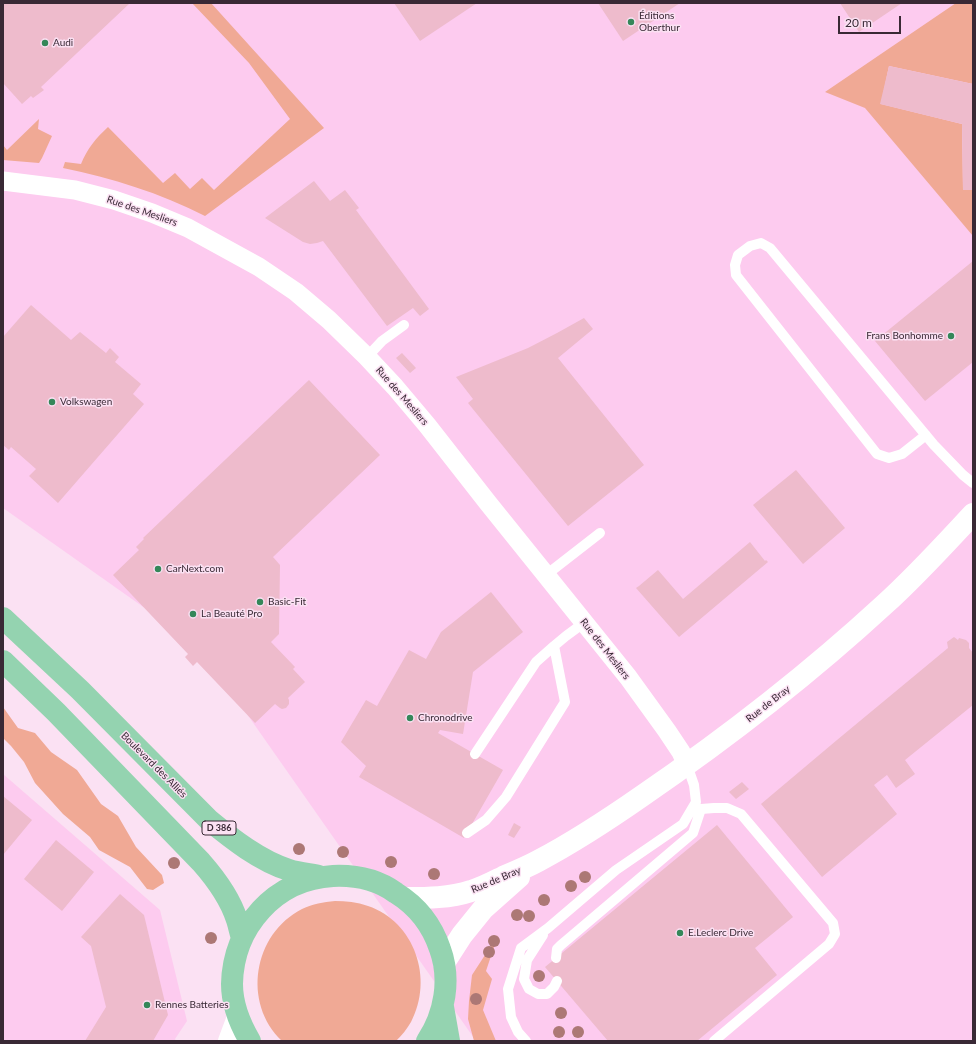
<!DOCTYPE html>
<html>
<head>
<meta charset="utf-8">
<style>
	body { margin:0 }
	#map { position:relative; width:976px; height:1044px; overflow:hidden; background:#fbe1f3; font-family:Lato,sans-serif }
	canvas { display:block }
	.frame { position:absolute; inset:0; border:4px solid #392935; pointer-events:none }
	.scale { position:absolute; left:838px; top:16px; width:63px; height:18px; box-sizing:border-box; border:2px solid #392935; border-top:0; padding-left:5px; font-size:12px; line-height:14px; white-space:nowrap; color:#392935; -webkit-text-stroke:3px #fbe1f3; paint-order:stroke }
</style>
</head>
<body>
<div id="map">
<canvas width="976" height="1044"></canvas>
<div class="frame"></div>
<div class="scale">20 m</div>
</div>
<script>
const context = document.querySelector('canvas').getContext('2d');
context.lineJoin = 'round';
function fill(path, color) { context.fillStyle = color; context.fill(path, 'evenodd'); }
function strokePath(path, color, width, dash) { context.strokeStyle = color; context.lineWidth = width; context.lineCap = dash ? 'butt' : 'round'; context.setLineDash(dash || []); context.stroke(path); }
function drawText(font, color, halo, rows, align = 'center') {
  context.font = font + ' Lato,sans-serif'; context.lineWidth = 3; context.setLineDash([]); context.textBaseline = 'middle'; context.strokeStyle = halo; context.fillStyle = color; for (const [text, x, y, turn = 0] of rows) {
    context.save(); context.translate(x, y); context.rotate((+turn || 0) * Math.PI / 180); context.textAlign = isNaN(turn) ? turn : align; if (halo) context.strokeText(text, 0, 0); context.fillText(text, 0, 0); context.restore();
  }
}
const built = new Path2D(`
	M3,3h970v1038h-497l-276,-394 -197,-139z
	M3,774l157,136 27,111 -12,18 1,2h-173z`);
const green = new Path2D(`
	M192,3h19l113,125 -119,88c-45,-23 -93,-38 -142,-48l2,-6 16,2c6,-15 15,-26 27,-37l55,56 12,-10 15,16 12,-11 12,12 76,-71 -41,-56z
	M956,3h17v81l-84,-18 -8,38 81,20 1,66h10v46l-108,-128 -40,-16z
	M39,119l-1,10 14,7 -10,22 -3,5 -36,-3v-15l4,5z
	M3,707l15,21 17,5 16,19 26,18 24,34 17,12 18,31 26,28 2,8 -11,7 -6,-1 -17,-22 -31,-17 -9,-13 -27,-23 -28,-31 -11,-21 -13,-16 -8,-8z
	M335,901c11,0 22,1 33,5 47,16 66,73 43,116 -4,7 -9,13 -15,19h-114c-40,-38 -29,-107 20,-132 11,-5 21,-7 33,-8z
	M498,935l-12,36 6,8 -9,31 13,31h-22l-6,-22 1,-18 3,-26z`);
const building = new Path2D(`
	M3,3h127l-89,84 3,3 -11,8 -2,-2 -9,8 -19,-21z
	M394,3h83l-57,38z
	M598,3h82l-57,38z
	M840,3h62l-43,29z
	M889,66l84,18v106h-10l-1,-66 -82,-20z
	M314,181l16,20 15,-11 14,18 -3,2 73,99 -9,7 -7,-8 -26,18 -64,-85 -6,2 -7,1 -7,-2 -38,-24z
	M973,261v101l-48,39 -50,-60z
	M31,305l40,35 9,-8 26,21 4,-5 9,9 -4,5 26,22 -8,10 11,10 -86,99 -29,-27 7,-7 -25,-22 -2,3 -6,-5v-108z
	M584,318l9,11 -35,29 86,107 -76,61 -100,-123 5,-4 -17,-22 72,-29 29,-15z
	M402,353l14,15 -6,5 -14,-15z
	M309,380l71,75 -107,102 7,8 -1,69 -8,8 24,25 -2,2 12,13 -17,16 1,2v4l-3,4 -4,1 -2,-1 -5,-4 -20,19 -58,-61 -4,4 -8,-9 3,-3 -75,-79 26,-25 -3,-3 8,-8 -1,-1z
	M796,470l49,58 -42,36 -50,-59z
	M750,542l15,19 1,-1 2,2 -89,75 -43,-49 3,-2 19,-16 25,29z
	M491,592l32,40 -50,40 -10,62 -23,-4 -2,3 65,37 -39,68 -105,-61 7,-11 -25,-24 25,-42 11,6 32,-56 17,9 15,-27z
	M954,637l4,3 1,-2 7,2 3,3v5l4,5v52l-68,55 10,14 -19,14 -9,-13 -13,10 23,29 -75,63 -61,-73 76,-64 111,-92 -1,-6z
	M742,782l7,7 -13,10 -7,-7z
	M3,796l29,24 -29,35z
	M514,823l7,4 -7,11 -6,-3z
	M717,825l76,92 -38,31 22,27 -80,66h-89l-63,-74z
	M56,840l38,32 -32,39 -38,-32z
	M120,894l24,21 24,100 -15,26h-68l21,-34 -15,-61 -10,-9z`);
const lane = new Path2D(`
	M367,357l15,-16 22,-16
	M926,435l-24,19 -13,4 -12,-4 -141,-179 -1,-10 3,-10 12,-9 11,-3 9,5 164,197 29,30 10,8
	M546,575l54,-42
	M554,646l12,-10 19,-14
	M701,809l13,-1h13l14,6 92,109 2,11 -6,10 -115,97
	M467,833l19,-13 20,-23 59,-95 -11,-56 -18,16 -61,92
	M543,935l-16,25 -3,19 5,10 9,5h9l7,-7 3,-6
	M556,958l1,-9 4,-4 132,-112 8,-24
	M526,1041l-8,-9 -7,-15 -3,-28 13,-41 27,-20 68,-58 67,-46 13,-22 -2,-17 -7,-20`);
const street = new Path2D(`
	M3,181l72,9 39,10 38,13 36,15 71,39 37,25 33,28 38,37 28,30 32,38 61,78 140,174 39,54 14,21 6,13`);
const secondary = new Path2D(`
	M405,898c22,0 45,0 66,-7 11,-3 22,-9 32,-14 12,-5 24,-10 35,-16 36,-19 71,-42 104,-65 86,-59 167,-122 243,-192 31,-28 59,-59 88,-90
	M444,963l18,-28 21,-26 36,-32
	M229,1041l9,-24`);
const primary = new Path2D(`
	M3,618l77,72 129,130c23,19 51,41 80,50 9,3 20,4 30,6
	M3,661l53,51 145,150c15,17 29,36 36,58 2,6 3,12 5,18
	M443,1007l6,34
	M250,1041c-10,-17 -18,-37 -18,-57 1,-57 43,-105 101,-108 22,-1 45,4 63,17 21,13 36,32 44,56 11,30 5,65 -13,92`);
const trees = [
	[299,849],
	[343,852],
	[391,862],
	[174,863],
	[434,874],
	[585,877],
	[571,886],
	[544,900],
	[517,915],
	[529,916],
	[211,938],
	[494,941],
	[489,952],
	[539,976],
	[476,999],
	[561,1013],
	[559,1032],
	[578,1032]
];
const markers = [
	[631,22,4,"#348759"],
	[45,43,4,"#348759"],
	[951,336,4,"#348759"],
	[52,402,4,"#348759"],
	[158,569,4,"#348759"],
	[260,602,4,"#348759"],
	[193,614,4,"#348759"],
	[410,718,4,"#348759"],
	[680,933,4,"#348759"],
	[147,1005,4,"#348759"]
];
const shields = [
	[219,828,34]
];
const shieldNames = [
	["D 386",219,828]
];
const poiNames = [
	["Éditions",639,16],
	["Oberthur",639,28],
	["Audi",53,43],
	["Frans Bonhomme",943,336,"right"],
	["Volkswagen",60,402],
	["CarNext.com",166,569],
	["Basic-Fit",268,602],
	["La Beauté Pro",201,614],
	["Chronodrive",418,718],
	["E.Leclerc Drive",688,933],
	["Rennes Batteries",155,1005]
];
const streetNames = [
	["Rue des Mesliers",142,211,19],
	["Rue des Mesliers",402,396,49],
	["Rue des Mesliers",605,649,52],
	["Rue de Bray",768,704,-38],
	["Boulevard des Alliés",154,765,45],
	["Rue de Bray",496,880,-23]
];
fill(built, '#fdcbef');
fill(green, '#f0a995');
fill(building, '#ebc');
strokePath(lane, '#fff', 10);
strokePath(street, '#fff', 19);
strokePath(secondary, '#fff', 22);
strokePath(primary, '#94d3b0', 22);
context.fillStyle = '#ac7875';
for (const [x, y] of trees) { context.beginPath(); context.arc(x, y, 6, 0, 2 * Math.PI); context.fill(); }
for (const [x, y, r, color] of markers) { const dot = new Path2D(); dot.arc(x, y, r, 0, 2 * Math.PI); context.fillStyle = color; context.fill(dot); strokePath(dot, '#fbe1f3', 1.5); }
for (const [x, y, w] of shields) { const box = new Path2D(); box.roundRect(x - w / 2, y - 7, w, 14, 3); context.fillStyle = '#fbe1f3'; context.fill(box); strokePath(box, '#392935', 1); }
drawText('bold 9px', '#392935', null, shieldNames);
drawText('10px', '#392935', '#fbe1f3', poiNames, 'left');
drawText('10px', '#392935', '#fbe1f3', streetNames);
</script>
</body>
</html>
